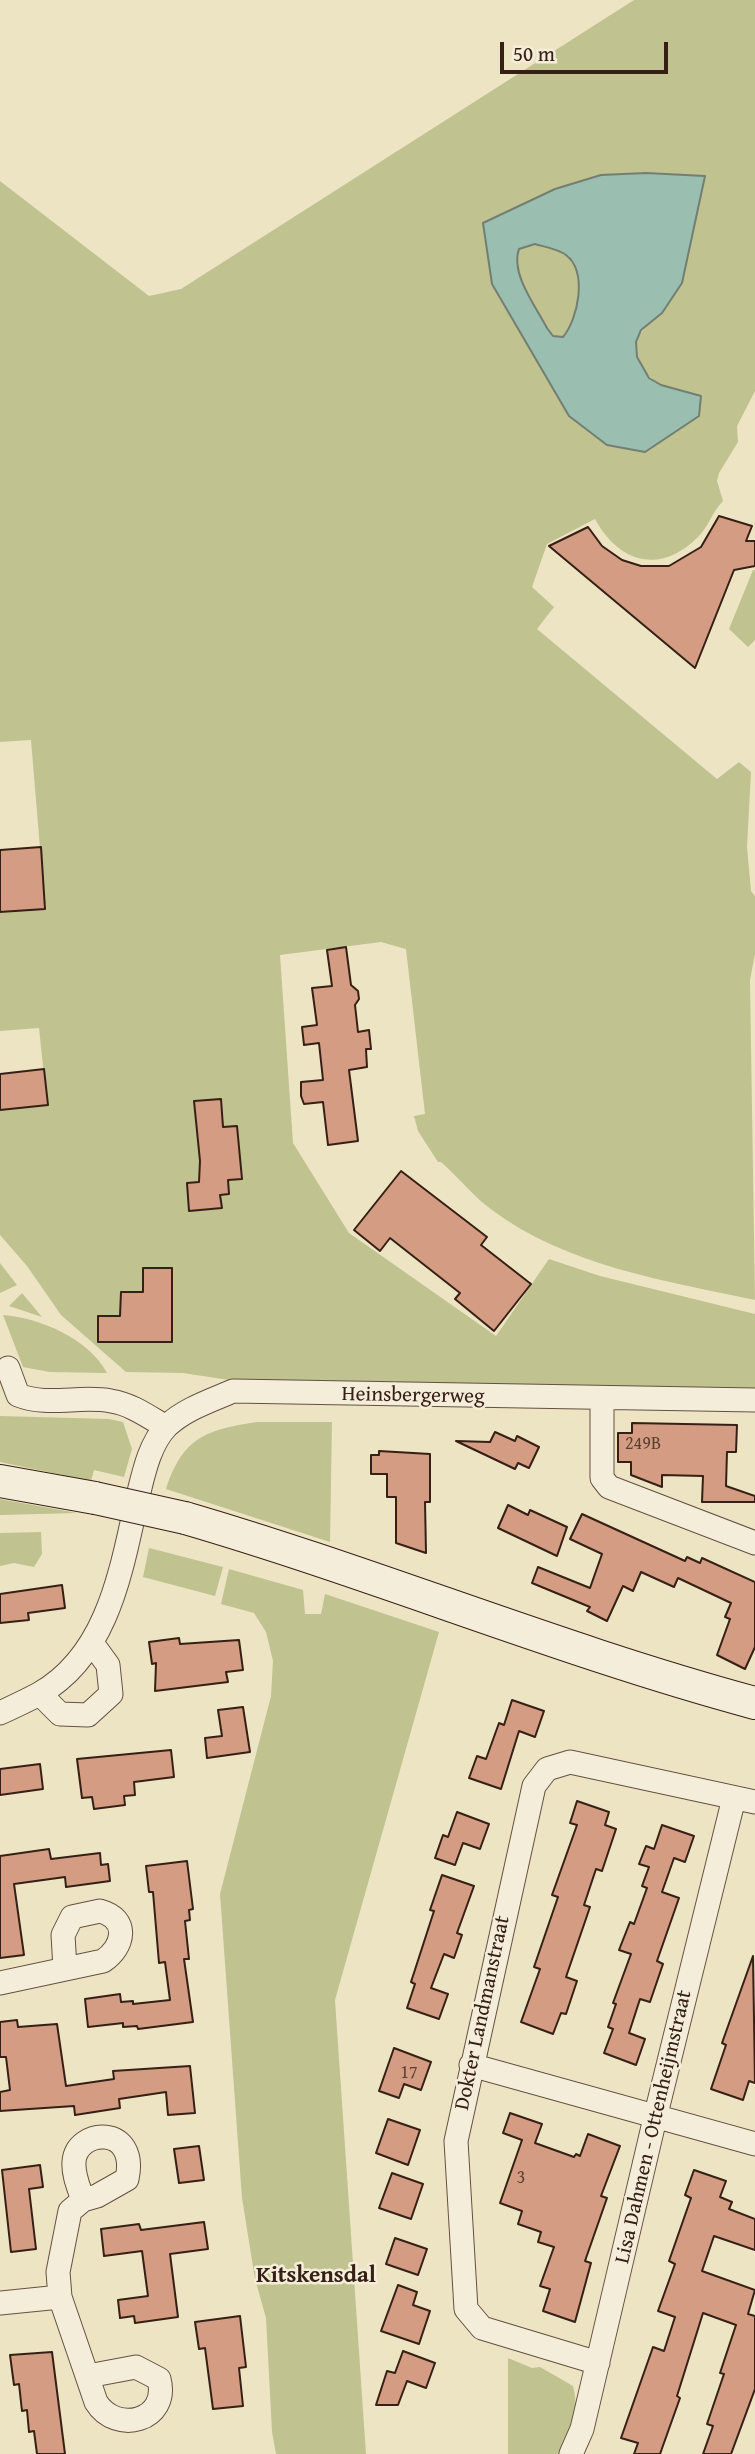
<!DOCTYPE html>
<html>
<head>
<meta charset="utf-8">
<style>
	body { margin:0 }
	#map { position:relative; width:755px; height:2454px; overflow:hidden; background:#ede4c4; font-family:"Gentium Book Plus",serif }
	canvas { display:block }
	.scale { position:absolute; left:500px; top:42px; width:168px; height:32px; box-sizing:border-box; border:4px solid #362015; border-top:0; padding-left:9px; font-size:21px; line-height:24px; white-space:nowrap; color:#362015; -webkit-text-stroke:5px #f3edd9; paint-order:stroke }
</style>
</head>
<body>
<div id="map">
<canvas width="755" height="2454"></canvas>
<div class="scale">50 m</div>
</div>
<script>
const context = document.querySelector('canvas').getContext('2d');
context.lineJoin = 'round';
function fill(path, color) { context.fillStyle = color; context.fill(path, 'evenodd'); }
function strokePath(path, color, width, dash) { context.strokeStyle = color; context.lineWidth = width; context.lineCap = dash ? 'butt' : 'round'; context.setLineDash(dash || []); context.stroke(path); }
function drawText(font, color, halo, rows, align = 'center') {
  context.font = font + ' "Gentium Book Plus",serif'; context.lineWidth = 5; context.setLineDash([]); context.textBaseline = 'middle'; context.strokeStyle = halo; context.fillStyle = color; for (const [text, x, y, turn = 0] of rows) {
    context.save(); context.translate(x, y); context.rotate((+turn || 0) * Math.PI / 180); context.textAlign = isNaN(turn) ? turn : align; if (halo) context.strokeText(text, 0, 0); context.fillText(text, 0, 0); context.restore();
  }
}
const green = new Path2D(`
	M634,0h121v391l-18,35 1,16 -19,31 -2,8 6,20c-11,11 -14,25 -25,36 -38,38 -79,26 -103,-18l-48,25 -15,43 22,20 -17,22 180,150 22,-17 12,10 -4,75 4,44 4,5v58l-5,26 5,320c-89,-19 -188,-34 -263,-90 -18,-13 -34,-33 -51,-48h-3l-20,-31 -4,-15 11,-2 -19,-165 -25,-7 -101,13 13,188 56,90 147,103 53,-77 51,17 155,38v81l-513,-13 -59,-9 -57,-1 -65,-57 -34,-49 -27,-31v-125l47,-6 -8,-76 -39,3v-118l45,-5 -14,-168 -31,2v-561l149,115 32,-7zM646,173l59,3 -43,137c-33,21 -36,50 -1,72l4,52 -20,14 -76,-35 -77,-132 63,-95z
	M535,244c10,3 22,5 31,11 23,17 12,64 -2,82l-11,-1 -6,-8c-11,-21 -37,-55 -28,-79z
	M753,570h2v70l-7,7 -19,-18z
	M0,1263l17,22 -17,8z
	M22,1293l20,24 -33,-11z
	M3,1315c38,3 86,24 104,58l-58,-1 -26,-5z
	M0,1416l109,3 14,3 9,27 -8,28 -30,-7 -3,11 -91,-19z
	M257,1422h75l-2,120 -164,-53c17,-52 40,-59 91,-67z
	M0,1499l77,14 -77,2z
	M41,1532l1,22 -8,13 -20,-4 -14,3v-33z
	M149,1548l74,19 -8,29 -72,-19z
	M229,1569l74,21 2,24h16l4,-20 114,38 -104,368 31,454h-90l-4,-22 -6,-114 -11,-39 -13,-81 -22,-304 51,-198 2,-35 -7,-29 -12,-19 -33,-9z
	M508,2358l24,10 8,-1 33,19c7,26 -2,45 -14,68h-51z`);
const water = new Path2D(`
	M646,173l59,3 -23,107 -20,30 -21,17 -5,12 1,15 12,21 12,7 40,11 -2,20 -54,36 -38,-7 -38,-29 -77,-132 -9,-61 72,-34 46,-14zM535,244c10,3 23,5 31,11 22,17 12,64 -3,82l-10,-1 -6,-8c-11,-21 -37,-55 -28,-79z`);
const building = new Path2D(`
	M719,516l33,10 -6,15h9v25l-21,4 -39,98 -146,-122 39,-19 14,19 20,14 19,6h28l32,-19z
	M41,847l4,62 -45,3v-62z
	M346,947l5,38 7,6 1,8 -4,6 3,27 11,-2 2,19h-5l1,18 -18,3 9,71 -30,4 -5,-43 -19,2 -3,-8v-14l22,-2 -4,-37 -15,2 -2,-18 15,-2 -5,-37 20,-2 -5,-36z
	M44,1069l4,36 -48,5v-36z
	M221,1099l2,28 14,-1 5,53 -14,1 1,14 -9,1 2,13 -33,3 -2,-28 12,-1 1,-21 -6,-60z
	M401,1171l86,66 -6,8 50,39 -37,47 -39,-32 5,-6 -70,-55 -10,13 -26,-21z
	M143,1268h29v74h-74v-26h22l1,-24h22z
	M632,1423l105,2 -1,27h-9l-1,34 29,10v6h-53l1,-26 -41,-1v12l-31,-12v-13h-13v-29h14z
	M495,1432l20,9 2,-5 22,11 -10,21 -11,-5 -3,6 -59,-28 34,1z
	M379,1451l51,3v48h-5l1,51 -30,-10v-46h-9v-23h-16v-19h8z
	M508,1505l20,10 2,-5 37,17 -10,29 -59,-28z
	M582,1514l103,47 2,-4 13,6 2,-5 53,24v65l-10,22 -28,-14 13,-36 -5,-2 6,-14 -53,-25 -4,9 -33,-15 -8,19 -10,-5 -16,35 -20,-10 3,-4 -58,-24 6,-16 52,21 12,-34 -32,-15z
	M62,1585l3,23 -37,5 1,7 -29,3v-29z
	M179,1638l1,6 59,-4 4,30 -17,2 2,10 -73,9 1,-28 -4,1 -3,-22z
	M512,1700l32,11 -9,26 -16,-6 -18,58 -32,-11 8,-22 9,3 13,-36 5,2z
	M243,1707l7,45 -43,6 -2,-20 17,-2 -4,-26z
	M171,1750l3,27 -40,5 1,13 -11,1 1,9 -31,4 -2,-12 -10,1 -5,-39z
	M40,1764l3,25 -43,6v-26z
	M577,1801l32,11 -4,13 11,4 -14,42 -6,-2 -12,36 6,2 -24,70 11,4 -11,33 -5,-1 -8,21 -32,-12 19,-53 -6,-2 24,-70 -6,-2 25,-70 -7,-2z
	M457,1812l32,12 -9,25 -17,-6 -8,22 -20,-7 8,-23 5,2z
	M662,1825l32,11 -9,26 -11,-4 -12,34 17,6 -22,63 6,3 -13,38 -10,-3 -11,34 16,6 -9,26 -32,-12 9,-24 -5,-2 8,-23 -3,-1 18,-49 -12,-4 11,-28 4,2 13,-36 -5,-2 7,-19 -10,-3 7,-18 8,3z
	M49,1849l2,10 49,-6 1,12 7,-1 2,17 -44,6 -1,-10 -51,7 10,71 -24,3v-102z
	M187,1861l6,48 -4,1 1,10 -5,1 4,38h-5l9,63 -55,7 -1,-3 -14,1v-4l-35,4 -3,-28 35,-5 1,8 12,-1v3l37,-4 -5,-38 -6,1 -6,-71h-4l-3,-26z
	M442,1875l32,11 -17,47 5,2 -8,23 -10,-4 -13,34 17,6 -9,25 -32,-11 8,-24 -4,-2 23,-71 -4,-1z
	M753,1956l2,127 -6,-2 -6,19 -32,-11 15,-44 -4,-2z
	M17,2020l1,7 39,-3 9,62 48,-7 -1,-8 77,-5 5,47 -27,2 -2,-23 -47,7 1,9 -45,7 -1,-9 -74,5v-19l10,-2 -4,-33h-6v-35z
	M394,2048l37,14 -10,28 -17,-6 -5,14 -20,-7z
	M510,2113l32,11 -7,19 39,14 2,-3 4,2 8,-22 32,12 -19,50 6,2 -22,63 6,2 -16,59 -32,-11 7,-22 -10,-3 14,-39 -16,-5 3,-10 -23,-8 4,-13 -22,-8 22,-63 -19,-7z
	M388,2119l32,11 -12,35 -32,-12z
	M199,2146l5,34 -25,3 -5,-34z
	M40,2165l3,22 -14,2 7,60 -25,3 -9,-82z
	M694,2170l32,11 -6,16 12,5 -3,7 26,10v31l-41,-14 -12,35 53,19 -7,24 7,2v73l-24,65h-28l10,-28 -6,-2 17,-50 -4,-1 16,-48 -33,-12 -26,83 3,2 -20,56h-26l4,-11 -17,-5 32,-91 11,4 11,-34 -17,-6 17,-47 -6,-3 22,-63 -6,-3z
	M392,2173l31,11 -12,35 -32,-11z
	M204,2222l4,27 -38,5 8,63 -43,6 -1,-7 -14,2 -2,-18 30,-4 -6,-45 -38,5 -3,-27 38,-5 2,6z
	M395,2238l32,11 -9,26 -32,-11z
	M398,2285l19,7 -4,13 17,6 -11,33 -38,-13z
	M240,2316l6,51 -7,1 4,38 -30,3 -8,-61 -6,1 -4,-27z
	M403,2351l32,12 -9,25 -19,-7 -9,24h-22l11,-34 8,2z
	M52,2352l13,102h-28l-3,-23 -5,1 -2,-22 -5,1 -3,-27 -5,1 -4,-30z`);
const street = new Path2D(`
	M8,1368l10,27c30,12 62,0 93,6 20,3 38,16 55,26
	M602,1400v78l7,9 146,56
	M40,1694l20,20 28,1 23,-21 -3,-29 -16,-22
	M0,1713c13,-6 26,-12 39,-19 69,-39 82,-123 98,-194 6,-24 12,-56 30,-74 18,-17 43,-25 66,-35l522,9
	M0,1983l103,-22c21,-14 27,-42 -3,-50l-28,6 -9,18 2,33
	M471,2065l284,79
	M83,2200l14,-4 30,-17c12,-55 -51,-51 -53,-17 -1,13 5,26 9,38l-13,11 -12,61 2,25 36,105c20,33 74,19 63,-23l-23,-12 -48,9
	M0,2303l60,-6
	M598,2363l-116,-35 -16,-19 -10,-168 78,-355 13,-17 23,-7 185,40
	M571,2454l11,-25 74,-315 78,-316`);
const secondary = new Path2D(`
	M0,1481l95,17
	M185,1518c192,56 377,133 570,185`);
const secondaryBridge = new Path2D(`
	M95,1498l90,20`);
const numberNames = [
	["249B",643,1444],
	["17",409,2073],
	["3",521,2178]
];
const streetNames = [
	["Heinsbergerweg",413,1396,1],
	["Dokter Landmanstraat",483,2013,-78],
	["Lisa Dahmen - Ottenheijmstraat",654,2127,-77]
];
const neighbourhoodNames = [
	["Kitskensdal",316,2276]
];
fill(green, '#c0c28f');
fill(water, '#9abfb0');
strokePath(water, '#727f72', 2);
fill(building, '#d39c83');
strokePath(building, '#362015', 2);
strokePath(street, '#645141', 25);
strokePath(secondary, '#362015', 34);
strokePath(street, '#f3edd9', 23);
strokePath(secondary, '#f3edd9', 32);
strokePath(secondaryBridge, '#362015', 34, []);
strokePath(secondaryBridge, '#f3edd9', 32);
drawText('18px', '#5d3f30', null, numberNames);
drawText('21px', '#362015', '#f3edd9', streetNames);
drawText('bold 23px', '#362015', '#f3edd9', neighbourhoodNames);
</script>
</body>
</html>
